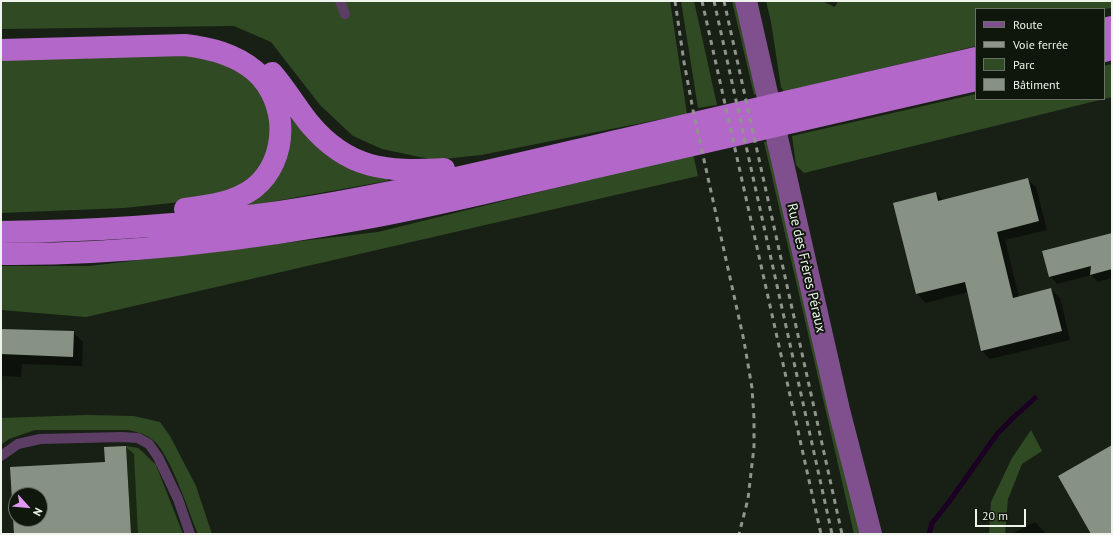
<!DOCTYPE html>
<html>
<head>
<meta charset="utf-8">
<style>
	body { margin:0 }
	#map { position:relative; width:1113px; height:535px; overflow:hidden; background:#182015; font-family:"PT Sans",sans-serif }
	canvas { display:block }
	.frame { position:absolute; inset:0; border:2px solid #eef3eb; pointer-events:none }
	.legend { position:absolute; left:975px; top:8px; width:130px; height:92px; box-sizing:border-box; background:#0f170c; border:1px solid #686f65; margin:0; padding:5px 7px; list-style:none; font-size:12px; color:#eef3eb }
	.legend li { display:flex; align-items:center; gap:8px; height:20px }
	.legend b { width:20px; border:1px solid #686f65 }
	.north { position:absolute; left:8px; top:487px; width:40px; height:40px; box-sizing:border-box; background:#0f170c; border:1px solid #686f65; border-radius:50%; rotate:117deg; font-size:11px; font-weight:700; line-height:16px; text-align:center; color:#eef3eb }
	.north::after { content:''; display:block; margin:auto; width:14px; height:18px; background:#de98f3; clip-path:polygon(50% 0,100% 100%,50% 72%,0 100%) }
	.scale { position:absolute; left:975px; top:509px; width:51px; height:18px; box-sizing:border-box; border:2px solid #eef3eb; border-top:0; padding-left:5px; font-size:12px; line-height:14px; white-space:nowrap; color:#eef3eb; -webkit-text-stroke:3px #0f170c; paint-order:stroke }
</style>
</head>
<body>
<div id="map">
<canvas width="1113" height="535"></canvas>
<div class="frame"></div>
<ul class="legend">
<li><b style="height:5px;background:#7f508d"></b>Route</li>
<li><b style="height:5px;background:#8f958c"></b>Voie ferrée</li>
<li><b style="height:11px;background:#304b24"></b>Parc</li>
<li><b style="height:11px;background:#889284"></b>Bâtiment</li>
</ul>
<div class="north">N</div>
<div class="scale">20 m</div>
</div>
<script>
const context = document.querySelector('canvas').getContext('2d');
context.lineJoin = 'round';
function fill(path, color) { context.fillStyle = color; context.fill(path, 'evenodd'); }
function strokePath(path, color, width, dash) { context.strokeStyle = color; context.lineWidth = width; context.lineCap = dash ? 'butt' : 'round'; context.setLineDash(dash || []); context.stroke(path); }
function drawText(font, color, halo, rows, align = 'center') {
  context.font = font + ' "PT Sans",sans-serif'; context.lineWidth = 4; context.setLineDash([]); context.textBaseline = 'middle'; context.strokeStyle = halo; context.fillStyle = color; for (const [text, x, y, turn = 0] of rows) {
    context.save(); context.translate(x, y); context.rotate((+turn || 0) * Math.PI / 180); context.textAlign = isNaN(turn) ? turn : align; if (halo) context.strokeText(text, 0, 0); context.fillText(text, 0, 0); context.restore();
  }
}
const green = new Path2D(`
	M1,1h669l17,113 -206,41 -47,5 -52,-11 -29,-13 -33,-31 -49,-63 -37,-16 -233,3z
	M681,1h13l23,104 -19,3z
	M732,1h4l22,92 -4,2z
	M766,1h56l13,6 3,-6h274v7l-8,1h-128v37l-192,46 -3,-5 -10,-65z
	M187,53l46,10 34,35 4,54 -24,32 -57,17 -66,7 -123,5v-157z
	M1112,64v33l-308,76 -8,-8 -4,-29 184,-42v5h128v-33z
	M284,106l105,73 -2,2 -139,25 -2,-1z
	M768,141l98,393h-12l-90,-392z
	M693,154l5,22 -612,141 -85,-7v-44h88l289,-34z
	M87,415l47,1 26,6 10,14 26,50 16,48h-14c-9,-21 -28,-81 -45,-94 -7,-6 -16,-8 -25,-10h-93l-26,9 -8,6v-27z
	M1031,430l11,21 -20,13 -14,35 -3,35h-16l2,-32 21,-44z
	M126,446l12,2 6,5 12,12 27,69h-52z`);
const shadow = new Path2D(`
	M1027,179l9,8 11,43 -42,10 14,57 32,-8 9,9 10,42 -80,19 -8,-8 -14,-59 -42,11 -9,-9 -23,-90 42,-11 7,7z
	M1112,234v44l-14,4 -7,-7 -34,9 -7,-8z
	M1,330l72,2 10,10 -1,24 -60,-2 -1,13 -19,-1 -1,30z
	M126,447l8,7 4,80h-123l-4,-66 95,-5zM16,495h24v24h-24z
	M1035,522l11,12h-30l-1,-2z`);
const stream = new Path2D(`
	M929,534l3,-11 17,-21 48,-68 18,-18 20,-18`);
const building = new Path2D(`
	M1028,178l11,43 -42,11 16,66 38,-10 11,43 -81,20 -16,-69 -49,12 -23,-91 43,-11 2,9z
	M1112,233v36l-22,6 1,-9 -42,11 -7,-26z
	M1,329l73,2 -1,26 -72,-3z
	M1112,445v89h-21l-33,-58z
	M126,446l5,88h-117l-4,-67 95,-5 -1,-15zM16,495h24v24h-24z`);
const lane = new Path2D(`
	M340,1l5,13
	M1,456l17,-12 22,-5 82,-2 16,1 11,6 9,13 20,42 12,35`);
const secondary = new Path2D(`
	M746,1l93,409 32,124`);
const highway = new Path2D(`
	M1104,29l8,-2
	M1,50l184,-5c25,3 50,9 70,26 34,30 34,89 -1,117 -20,15 -46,18 -69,21
	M1104,51l8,-2
	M272,73c14,16 24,34 37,50 39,47 78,49 135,46
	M1,232c88,-1 176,-6 264,-18 120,-17 238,-47 356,-74 118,-28 237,-54 355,-82
	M1,254c124,1 250,-14 372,-37 75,-14 149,-33 224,-50 126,-29 253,-58 379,-87`);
const rail = new Path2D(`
	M675,1l9,61 9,48 51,231 8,47 2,30v29l-6,52 -9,35
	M702,1l119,533
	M714,1l118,533
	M724,1l118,533`);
const streetNames = [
	["Rue des Frères Péraux",806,268,77]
];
fill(green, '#304b24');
fill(shadow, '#0007');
strokePath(stream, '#1b0024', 5);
fill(building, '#889284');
strokePath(lane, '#5c3e65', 10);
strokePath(secondary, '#7f508d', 22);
strokePath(highway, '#b368c9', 22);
strokePath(rail, '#8f958c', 3, [5, 5]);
drawText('14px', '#eef3eb', '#0f170c', streetNames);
</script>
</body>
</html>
